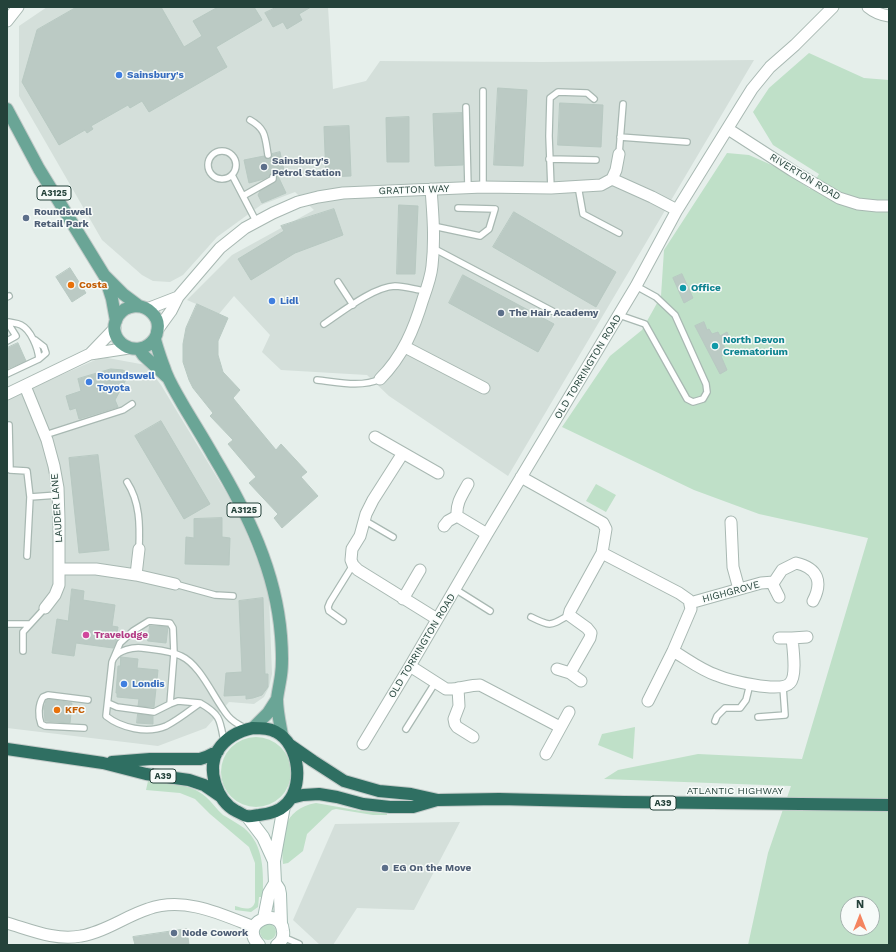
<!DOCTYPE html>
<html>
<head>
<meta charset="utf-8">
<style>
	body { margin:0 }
	#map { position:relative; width:896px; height:952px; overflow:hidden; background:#e6efeb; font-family:"Work Sans",sans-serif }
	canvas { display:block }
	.frame { position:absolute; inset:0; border:8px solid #24423a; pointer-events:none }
	.north { position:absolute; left:840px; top:896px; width:40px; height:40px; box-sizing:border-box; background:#f7fbf9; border:1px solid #a3b1ad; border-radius:50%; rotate:0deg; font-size:11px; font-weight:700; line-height:16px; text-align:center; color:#24423a }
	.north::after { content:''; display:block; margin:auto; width:14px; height:18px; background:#f4845f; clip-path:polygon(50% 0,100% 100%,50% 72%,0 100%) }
</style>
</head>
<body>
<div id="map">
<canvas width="896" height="952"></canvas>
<div class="frame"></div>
<div class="north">N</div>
</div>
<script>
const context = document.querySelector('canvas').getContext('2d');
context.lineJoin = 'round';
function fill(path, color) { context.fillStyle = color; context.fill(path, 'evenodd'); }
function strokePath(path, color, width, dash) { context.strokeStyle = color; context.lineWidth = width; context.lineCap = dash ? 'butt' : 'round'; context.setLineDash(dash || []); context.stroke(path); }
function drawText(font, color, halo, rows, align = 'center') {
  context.font = font + ' "Work Sans",sans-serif'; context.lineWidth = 3; context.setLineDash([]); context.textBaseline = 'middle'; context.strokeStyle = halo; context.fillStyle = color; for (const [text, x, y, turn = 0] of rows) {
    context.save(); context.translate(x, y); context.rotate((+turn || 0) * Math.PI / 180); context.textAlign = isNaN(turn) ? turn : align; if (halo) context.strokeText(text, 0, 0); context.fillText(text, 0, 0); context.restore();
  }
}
const built = new Path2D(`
	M47,7h281l5,82 33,-8 14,-20 163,1 211,-2 -246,416 -119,-80 -22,-21 -86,-5 -19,-18 8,-17 -36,-39 -15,18 -32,-14 45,-45 82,-45 -19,-18 -34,13 -44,32 -34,38 -13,7 -17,-1 -11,-6 -40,-35 -83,-144v-70z
	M102,357l44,8 15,20 77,127 24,60 7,25 3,77 -3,13 -5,10 -10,7 -25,-2 -23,26 -48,18 -151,-18v-329z
	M460,822l-46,88 -57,-2 -24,37h-13l-27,-25 42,-96z`);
const green = new Path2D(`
	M809,53l55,25 25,2v865h-141l20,-92 23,-67 -187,-7 14,-9 80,-16 104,5 66,-221 -109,-24 -65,-24 -132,-63 48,-71 32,-26 19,-34 3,-46 63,-97 22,2 34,15 27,19 9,-15 -46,-29 -20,-33 16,-24zM848,904h24v24h-24z
	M596,484l20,11 -10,17 -20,-11z
	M635,727l-2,32 -35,-14 4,-11z
	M221 772a35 35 0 1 1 70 0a35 35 0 1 1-70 0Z
	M148,781c19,2 43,2 58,16 6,5 11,13 17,18 7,4 14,8 21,13 21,18 19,44 19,69h-4l-1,10 -7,5 -16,-2v-4c8,2 17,6 20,-4v-39l-6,-16 -39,-33 -15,-15 -15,-6 -34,-3z
	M316,803l45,8 26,2v2h-14l-37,-6 -4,1 -25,24 -4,17 -15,12 -5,1c-2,-28 -1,-55 33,-61z
	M260 932a8 8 0 1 1 16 0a8 8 0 1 1-16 0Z`);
const building = new Path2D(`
	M77,7h84l23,40 18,-11 -9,-15 25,-14h36l8,13 -46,27 11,20 -78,45 -7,-11 -12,7 -2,-3 -37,21 2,3 -6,4 -2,-3 -26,15 -37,-63 15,-52z
	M277,7h34l-12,7 3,6 -15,9 -4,-7 -10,5 -8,-14z
	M498,88l29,2 -4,76 -29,-1z
	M560,103l43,2 -2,42 -43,-2z
	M462,113l1,52 -28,1 -2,-52z
	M409,117v45h-22l-1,-44z
	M349,126l2,50 -25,1 -2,-50z
	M280,152l5,23 -7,1 8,17 -24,10 -4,-8 2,-4 15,-9 2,-3v-4l-2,-2h-4l-2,3 -5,3 -15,4 -5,-23 20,-4 2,3h3l3,-2v-3z
	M399,205l19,1 -3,68h-18z
	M334,209l9,26 -48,18 -44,27 -13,-21 46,-28 -3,-5z
	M514,212l102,60 -20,35 -103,-60z
	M70,268l16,25 -14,9 -16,-25z
	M682,274l11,24 -9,5 -11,-25z
	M463,275l91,49 -16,28 -89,-49z
	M197,304l31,14 -10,23v14l5,17 17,18 -7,8 43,52 5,-6 26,28 -6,5 17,19 -36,32 -8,-10 4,-4 -29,-31 7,-6 -28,-33 5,-4 -23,-24 3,-3 -20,-25 -4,-8 -6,-18v-18l3,-16z
	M704,322l3,8 2,-1 3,5 6,-2 2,4 7,-4 4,9 -8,3 4,9 -6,3 6,14 -7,4 -25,-48z
	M18,343l8,18 -19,8v-21z
	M111,369l12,1 6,4 -14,26 3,7 -39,12 -3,-11 -6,2 -4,-14 15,-5 -3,-12z
	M161,421l49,83 -26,15 -49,-83z
	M98,455l11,95 -30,3 -10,-95z
	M222,518v19l8,1 -1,27 -44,-1 1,-27 8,1v-19z
	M72,589l12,2 -1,9 32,5 -3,21 6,1 -2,15 -3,6 -37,-5 -2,13 -22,-3 5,-34 11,2z
	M263,598l2,76h3v13l-6,8 -9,3 -7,1v-4l-22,1 2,-23 16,-1 -3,-71z
	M150,626l18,1 -2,16 -18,-2z
	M121,657l17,2 -1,9 21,2 -4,37 -16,-1 1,-7 -22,-2v-4h-1l2,-27h2z
	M49,699l23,4 -2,20 -25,-2 -1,-13 2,-7z
	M138,714l15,2v8l-16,-1z
	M187,929l2,16h-54l-2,-8z`);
const lane = new Path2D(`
	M466,107l2,81
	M250,120c16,9 15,17 18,35
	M620,137l67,5
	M208 165a14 14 0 1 1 28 0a14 14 0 1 1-28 0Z
	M619,154l4,-50
	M549,159l47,1
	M232,175l25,48
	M578,186l5,28 36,19
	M483,187v-96
	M551,188l-2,-52 1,-38 8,-6 29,1 7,6
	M243,196l30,-17v-2
	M433,226l47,10 9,-7 6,-20 -37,-1
	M433,248l121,64
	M338,282l15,23
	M7,297l2,-1
	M619,315l26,9 42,75 6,3 10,-3 4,-7 -1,-8 -31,-69 -19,-18 -20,-11
	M324,324c18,-12 49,-37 71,-38 10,0 21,4 31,5
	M35,340l9,7 2,6 -7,6
	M7,341l9,-5 -7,-11
	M7,374l32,-15c-1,-11 -8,-29 -18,-34 -4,-2 -9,-2 -13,-3
	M317,380c20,2 44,8 63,-1
	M9,425l1,45 17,1 3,26 -3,59
	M45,435l78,-25 9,-6
	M127,482c13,20 13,43 12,67
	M30,497l28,-2
	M364,520l29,17
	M175,584l40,11 18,1
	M455,589l35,22
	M531,617c20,10 19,9 38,-2
	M343,621l-14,-10 -1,-4 2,-5 23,-37
	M7,624h23
	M23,651v-19l22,-24
	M114,658c5,-8 19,-11 28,-10 13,2 27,2 39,8 20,9 33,43 47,60 4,5 11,9 17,12
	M108,703l9,4 37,5 16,-8
	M200,703l-22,-2 -8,3 4,-51 -1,-25 -3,-5 -21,-2 -16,10 -13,12 -8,19 -6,54c15,12 41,18 60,10 12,-6 23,-15 34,-23 21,12 20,17 24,39
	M758,717l27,-2 -2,-28
	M715,721l2,-5 8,-8h15l6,-8 4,-16
	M84,728l-39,-2 -4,-2c-3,-8 -3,-19 2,-27l5,-2 40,5
	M406,729l29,-46
	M283,937l16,7`);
const street = new Path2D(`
	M868,7c6,5 13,8 21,9
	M7,21l11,-14
	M728,129l65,42 46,27 19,6 19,2h12
	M612,179l40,18 25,13
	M612,179l4,-9 3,-16
	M147,309l31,-12
	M158,329l13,-18 7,-14 42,-49 25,-20 28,-15 25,-11 20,-5 25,-4 140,-6 68,1 50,-3 11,-6
	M405,347l79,41
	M90,354l25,-26
	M380,379c23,-23 34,-50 43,-80 4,-11 8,-22 9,-33 3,-26 1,-52 -1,-77
	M25,386l22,54 7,26 4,22 1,32v65l-4,10 -10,13
	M7,394l83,-40 39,-6
	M375,437l63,36
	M403,453l-30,47 -7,14 -6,22 -8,13 -1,11 2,5 5,5 79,49
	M521,477l82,46 3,6 -4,24 -32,58 -1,4 18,13 4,5 -1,5 -20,35 11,8
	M468,484c-6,11 -12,19 -11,32l30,18
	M731,522l2,45 6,22
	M444,526l4,-5 9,-5
	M602,553l77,40 10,7 2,9 -18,42c14,8 28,19 43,24 12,5 65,19 74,8 7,-7 3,-34 2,-45l15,-1
	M60,569h36l40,6 39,9
	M136,575l3,-26
	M772,583l7,14
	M403,599l17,-29
	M690,603l71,-20 13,-1 8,-12 14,-7c22,5 27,19 17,38
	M779,638h13
	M410,666l36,23c11,1 22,-4 34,-4l80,42
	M557,669l13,4
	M458,688l1,18 -5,13 1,5 2,3 16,10
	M648,701l25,-50
	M363,744l47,-78 77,-132 149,-248 41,-76 65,-105 10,-16 18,-22 25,-22 38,-38
	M546,754l23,-42
	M7,923c24,7 49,18 74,13 24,-4 45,-20 67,-27 36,-13 73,5 106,18`);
const secondary = new Path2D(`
	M247,816l16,21 11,24 1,22 4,6 1,5 1,30
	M274,861l10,-55
	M264,918l5,-25 6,-10
	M259,945c-22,-23 22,-40 24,-14 1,6 -2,11 -6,14`);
const primary = new Path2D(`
	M7,109l32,60 65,106 19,19 16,12
	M105,277l7,22 4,22
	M155,338c-17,25 -52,2 -37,-22 8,-12 25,-13 34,-3 5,5 7,12 5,19 0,2 -1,4 -2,6 0,4 7,24 9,29 4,14 12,25 19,38 10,17 21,34 31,52 33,55 62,114 67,179 1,13 2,26 0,39 -1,8 -3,16 -4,24 0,12 3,25 5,36
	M139,349l4,6 24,22
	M253,728l15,-15 9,-14`);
const highway = new Path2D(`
	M253,728c8,0 16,0 23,4 24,12 29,57 8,74 -6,6 -16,8 -25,9 -3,0 -9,2 -12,1 -3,0 -8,-4 -11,-5 -19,-10 -30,-42 -18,-61 8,-12 20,-19 35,-22z
	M290,745l23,16 31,20 35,10 32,3 27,6 61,-1 125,3 265,3
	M7,749l96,14 43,11 43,6 15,5 16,11
	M112,762l38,-3h50l6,-2 12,-6
	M291,798l12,-3 16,-1 18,3 26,7 27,3h23l24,-7`);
const markers = [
	[119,75,4,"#3f7fe0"],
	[264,167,4,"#5c6f8a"],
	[26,218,4,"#5c6f8a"],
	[71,285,4,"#e8710a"],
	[683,288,4,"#0f9aa8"],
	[272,301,4,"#3f7fe0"],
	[501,313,4,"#5c6f8a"],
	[715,346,4,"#0f9aa8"],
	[89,382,4,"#3f7fe0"],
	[86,635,4,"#d1479c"],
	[124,684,4,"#3f7fe0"],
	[57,710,4,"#e8710a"],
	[385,868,4,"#5c6f8a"],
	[174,933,4,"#5c6f8a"]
];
const shields = [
	[54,193,34],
	[244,510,34],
	[163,776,26],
	[663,803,26]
];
const shieldNames = [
	["A3125",54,193],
	["A3125",244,510],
	["A39",163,776],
	["A39",663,803]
];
const shopNames = [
	["Sainsbury's",127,75],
	["Lidl",280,301],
	["Roundswell",97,376],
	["Toyota",97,388],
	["Londis",132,684]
];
const serviceNames = [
	["Sainsbury's",272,161],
	["Petrol Station",272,173],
	["Roundswell",34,212],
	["Retail Park",34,224],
	["The Hair Academy",509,313],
	["EG On the Move",393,868],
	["Node Cowork",182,933]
];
const streetNames = [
	["RIVERTON ROAD",805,177,31],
	["GRATTON WAY",414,190,-2],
	["OLD TORRINGTON ROAD",588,367,-59],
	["LAUDER LANE",57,508,-94],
	["HIGHGROVE",731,592,-15],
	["OLD TORRINGTON ROAD",422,646,-59],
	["ATLANTIC HIGHWAY",735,791]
];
const foodNames = [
	["Costa",79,285],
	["KFC",65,710]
];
const cultureNames = [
	["Office",691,288],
	["North Devon",723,340],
	["Crematorium",723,352]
];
const hotelNames = [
	["Travelodge",94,635]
];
fill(built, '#d4dfda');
fill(green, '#bfe0c8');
fill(building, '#bbcac4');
strokePath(building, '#b8c9c2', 1);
strokePath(lane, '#a8b8b2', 8);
strokePath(street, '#a8b8b2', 13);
strokePath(secondary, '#a4bbb3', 14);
strokePath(primary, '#c2cac8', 14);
strokePath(highway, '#c2cac8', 14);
strokePath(lane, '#fff', 5.5);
strokePath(street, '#fff', 11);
strokePath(secondary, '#fff', 12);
strokePath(primary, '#6aa596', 12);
strokePath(highway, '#2f6f62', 12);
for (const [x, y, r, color] of markers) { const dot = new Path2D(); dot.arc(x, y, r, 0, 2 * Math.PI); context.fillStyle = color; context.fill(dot); strokePath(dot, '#f7fbf9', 1.5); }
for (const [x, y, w] of shields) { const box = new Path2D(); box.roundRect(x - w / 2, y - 7, w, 14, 3); context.fillStyle = '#f7fbf9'; context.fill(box); strokePath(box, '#24423a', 1); }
drawText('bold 9px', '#24423a', null, shieldNames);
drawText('bold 10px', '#366cbe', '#f7fbf9', shopNames, 'left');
drawText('bold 10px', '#4e5e75', '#f7fbf9', serviceNames, 'left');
drawText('10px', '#24423a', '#f7fbf9', streetNames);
drawText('bold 10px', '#c56008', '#f7fbf9', foodNames, 'left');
drawText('bold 10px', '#0d838f', '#f7fbf9', cultureNames, 'left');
drawText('bold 10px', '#b23c85', '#f7fbf9', hotelNames, 'left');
</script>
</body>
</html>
